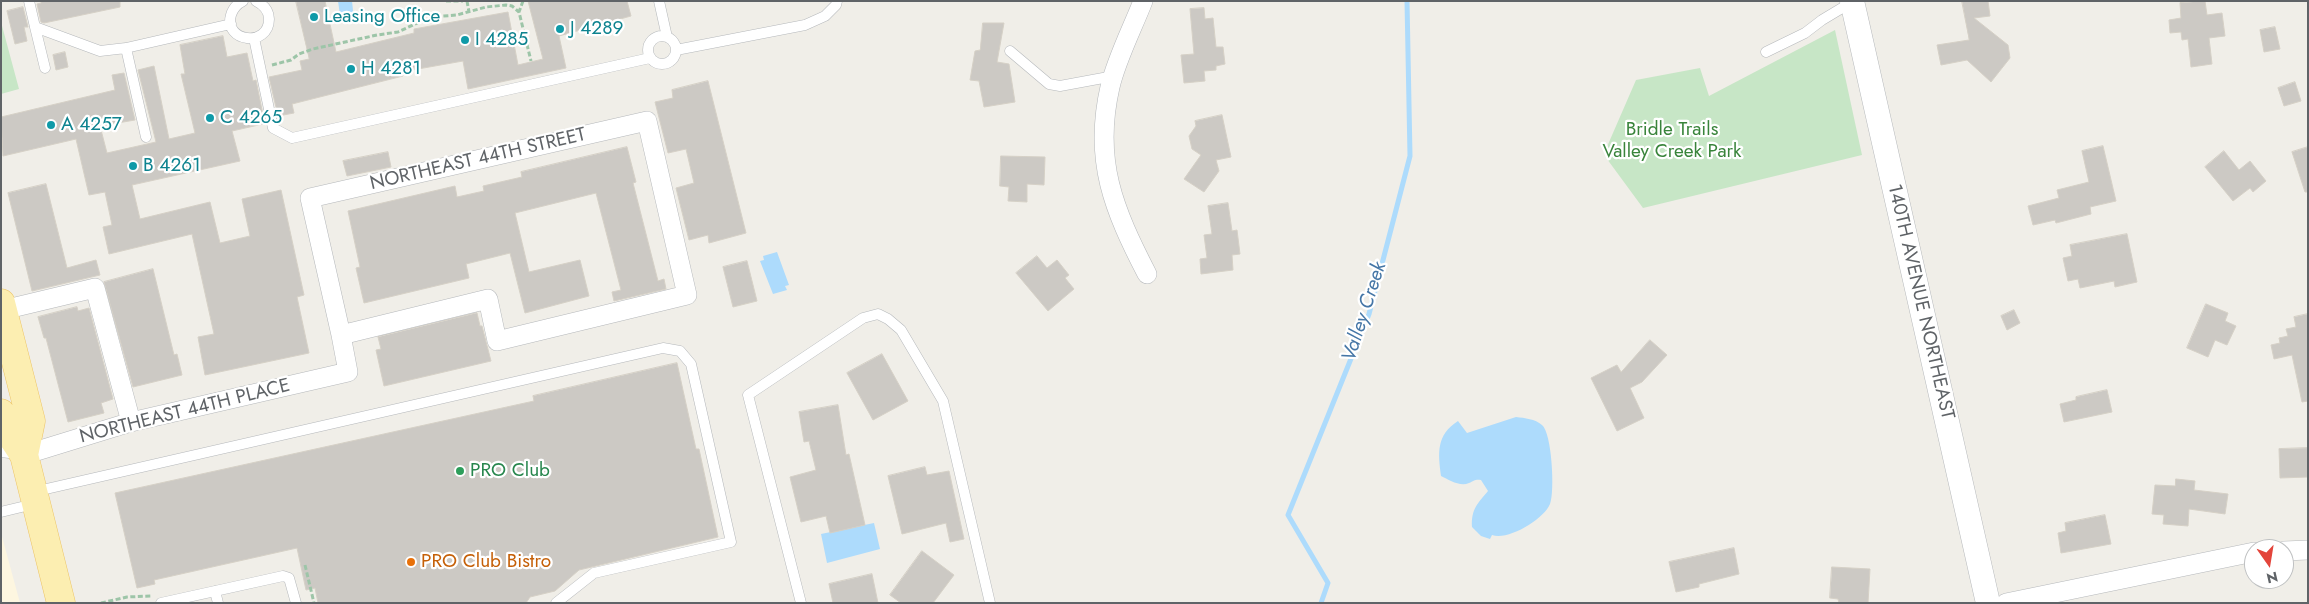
<!DOCTYPE html>
<html>
<head>
<meta charset="utf-8">
<style>
	body { margin:0 }
	#map { position:relative; width:2309px; height:604px; overflow:hidden; background:#f0eee8; font-family:Jost,sans-serif }
	canvas { display:block }
	.frame { position:absolute; inset:0; border:2px solid #5f6367; pointer-events:none }
	.north { position:absolute; left:2244px; top:539px; width:50px; height:50px; box-sizing:border-box; background:#fff; border:1px solid #bfc1c2; border-radius:50%; rotate:167deg; font-size:14px; font-weight:700; line-height:20px; text-align:center; color:#5f6367 }
	.north::after { content:''; display:block; margin:auto; width:18px; height:22px; background:#e3453b; clip-path:polygon(50% 0,100% 100%,50% 72%,0 100%) }
</style>
</head>
<body>
<div id="map">
<canvas width="2309" height="604"></canvas>
<div class="frame"></div>
<div class="north">N</div>
</div>
<script>
const context = document.querySelector('canvas').getContext('2d');
context.lineJoin = 'round';
function fill(path, color) { context.fillStyle = color; context.fill(path, 'evenodd'); }
function strokePath(path, color, width, dash) { context.strokeStyle = color; context.lineWidth = width; context.lineCap = dash ? 'butt' : 'round'; context.setLineDash(dash || []); context.stroke(path); }
function drawText(font, color, halo, rows, align = 'center') {
  context.font = font + ' Jost,sans-serif'; context.lineWidth = 4.5; context.setLineDash([]); context.textBaseline = 'middle'; context.strokeStyle = halo; context.fillStyle = color; for (const [text, x, y, turn = 0] of rows) {
    context.save(); context.translate(x, y); context.rotate((+turn || 0) * Math.PI / 180); context.textAlign = isNaN(turn) ? turn : align; if (halo) context.strokeText(text, 0, 0); context.fillText(text, 0, 0); context.restore();
  }
}
const commercial = new Path2D(`
	M1,533l19,70h-19z`);
const green = new Path2D(`
	M1,22l18,67 -18,5z
	M1835,30l27,125 -219,53 -36,-49 -1,-10 30,-69 64,-12 9,28z`);
const water = new Path2D(`
	M338,1h14l2,19 -13,2z
	M777,252l12,33 -4,1 2,4 -14,4 -13,-33 4,-1 -1,-4z
	M1516,417c9,1 19,2 26,8 10,8 13,67 8,79 -6,15 -42,37 -58,31l-2,4 -9,-3 -9,-9c-1,-18 6,-24 16,-36l-7,-11c-6,-1 -7,1 -12,3 -9,4 -20,-3 -28,-7 -3,-23 -5,-41 17,-55l9,12z
	M874,523l6,26 -53,14 -6,-29z`);
const stream = new Path2D(`
	M1321,603l7,-20 -40,-68 81,-201 41,-158 -3,-155`);
const building = new Path2D(`
	M41,1h79v6l-76,16 -3,-1 -4,-18 4,-1z
	M296,1h29l11,51 78,-19v-4l94,-17 10,53 25,-6 -15,-58h99l4,15 -72,20 7,32 -98,21 -5,-28 -62,11 2,4 -111,28 2,9 -16,3 -9,-39 33,-7 -2,-9 9,-2z
	M1962,1h26l2,15 -16,2 34,27 2,13 -19,24 -24,-22 -26,5 -4,-20 32,-5z
	M2205,1l2,14 15,-2 3,23 -16,2 3,26 -21,3 -3,-28 -6,1 -1,-8 -11,1 -1,-13 12,-2 -1,-15z
	M23,7l5,20h-4l3,14 -12,3 -8,-33z
	M1204,8l1,11 8,-1 3,29h7l2,17 -9,2v4l-12,1 1,10 -21,2 -3,-28 13,-1 -4,-45z
	M983,23h21l-7,39 12,2 6,38 -31,5 -5,-26 -9,-1 5,-29 5,-1z
	M2275,27l5,22 -16,3 -4,-22z
	M223,36l4,21 20,-4 6,28 3,-1 8,40h-2l1,4 -31,7 8,30 -108,24 8,34 70,-17 10,41 30,-7 -8,-37 39,-9 23,105 -7,2 12,56 -104,22 -7,-38 16,-3 -22,-100 -83,20 -6,-27 9,-2 -7,-33 -16,3 -13,-56 -73,17 -2,-39 114,-27 -3,-15 12,-2 11,47 -35,6 7,27 49,-11 -18,-72 16,-4 15,73 26,-6 -14,-59h4l-5,-29z
	M65,52l3,15 -12,3 -3,-15z
	M708,81l38,152 -37,10 -1,-8 -19,5 -13,-52 18,-5 -8,-34 -18,4 -13,-51 18,-4 -1,-8z
	M2295,82l6,19 -17,5 -6,-18z
	M1222,115l9,42 -15,3 3,11 -15,21 -20,-13 17,-24 -9,-6 -3,-13 7,-10 -1,-5z
	M2103,146l13,55 -26,6 1,7 -35,9 -1,-3 -22,5 -5,-19 31,-8 -2,-8 32,-8 -7,-31z
	M627,147l9,35 -3,1 25,98 6,-2 2,10 -52,12 -2,-9 9,-2 -25,-97 -81,20 14,59 51,-12 9,36 -64,17 -15,-60 -44,11 3,14 -105,25 -8,-35 4,-1 -12,-56 107,-25 2,11 27,-6 -1,-5 39,-9 -1,-5z
	M2308,147v45h-3l-13,-40z
	M2224,151l15,19 11,-9 16,20 -13,11 -3,-4 -17,13 -28,-34z
	M388,152l3,15 -44,9 -4,-15z
	M1001,156l44,1 -1,28 -17,-1v18l-19,-1 1,-14 -9,-1z
	M46,184l21,84 29,-8 4,15 -68,16 -24,-98z
	M1228,203l4,28 5,-1 3,24 -8,1 1,15 -32,4 -1,-15 7,-1 -3,-23 8,-1 -4,-28z
	M2127,234l10,48 -22,5 -1,-6 -34,7 -2,-9 -10,2 -5,-23 9,-2 -2,-11z
	M1037,256l10,12 10,-8 12,15 -4,3 9,11 -26,22 -32,-38z
	M747,261l10,40 -24,6 -10,-40z
	M153,269l21,86 3,-1 5,21 -49,12 -29,-105z
	M2206,304l22,9 -3,8 11,5 -9,19 -12,-5 -7,17 -21,-9z
	M77,307l1,4 11,-3 24,91 -12,4 3,10 -36,9 -22,-84h-2l-6,-21z
	M2014,310l6,13 -13,7 -6,-14z
	M477,313l3,13h2l9,35 -107,25 -8,-36 5,-1 -3,-12z
	M2308,314v87l-6,1 -10,-47 -18,4 -3,-14 9,-2 -1,-5 9,-2 -2,-7 10,-2 -2,-10z
	M1650,340l17,15 -25,27 -12,6 14,30 -27,13 -26,-53 26,-13 4,7z
	M882,354l26,47 -35,19 -26,-47z
	M677,363l19,86h3l19,88 -139,33 -24,21 -25,6 -4,6h-208l-3,-15 -9,2 -9,-42 -143,32 1,4 -18,4 -22,-95 419,-92 -1,-5z
	M2107,390l5,22 -48,10 -4,-18 16,-4v-3z
	M838,405l8,50 3,-1 16,71 -35,8 -4,-17 -25,6 -11,-45 26,-7 -7,-29 -5,1 -5,-30z
	M2308,448v29l-28,1 -1,-29z
	M925,467l2,8 22,-4 15,68 -14,3 -4,-19 -44,11 -14,-58z
	M2176,479l19,2 -1,9 34,4 -3,20 -36,-5 -1,17 -25,-2 1,-9 -12,-1 3,-29 20,1z
	M2105,515l6,29 -50,9 -3,-20 8,-2 -1,-8z
	M1734,548l5,26 -40,10v3l-23,5 -7,-30z
	M922,551l32,24 -21,28h-32l-11,-8z
	M1832,567l38,2 -2,34h-29l-1,-4 -8,-1z
	M872,574l6,29h-45l-4,-19z`);
const path = new Path2D(`
	M446,1h17
	M467,1l2,11
	M523,1l-4,11 12,49
	M272,65l19,-5 8,-6 14,-5 64,-14 21,-3 32,-15 27,-2 29,-8 20,-2 6,1 7,6
	M305,565l9,38
	M101,603l26,-6 24,-1`);
const service = new Path2D(`
	M29,1l6,26 65,24 26,-3 105,-24
	M243,1c-6,3 -10,7 -12,14 -8,27 38,33 38,4 0,-8 -5,-14 -13,-18
	M659,1l8,36
	M35,27l10,41
	M648 50a14 14 0 1 1 28 0a14 14 0 1 1-28 0Z
	M254,38l19,90 19,10 358,-80
	M126,48l20,89
	M676,50l129,-25 20,-9 11,-11 1,-4
	M1010,51l39,33 11,2 54,-10
	M1766,52l39,-19 17,-13 30,-18
	M1,452l17,2
	M33,492l630,-144 17,3 11,13 40,178 -137,31 -38,30
	M1,512l33,-8
	M215,591l3,12
	M161,603l122,-27 6,2 7,25
	M801,603l-53,-208 115,-77 15,-4 10,5 13,11 42,71 47,202`);
const minor = new Path2D(`
	M1143,1c-10,26 -27,59 -33,86 -17,74 4,123 37,187
	M3,310l92,-22 36,134
	M24,455l107,-33 217,-50 -7,-37 147,-36 9,42 190,-46 -40,-174 -337,77 31,137
	M2284,551l24,-1
	M2006,603l248,-51`);
const tertiary = new Path2D(`
	M1852,1l136,602`);
const primary = new Path2D(`
	M1,303l30,118 -7,34
	M1,413l4,13 19,29 37,148`);
const markers = [
	[314,17,5,"#0f9aa8"],
	[560,29,5,"#0f9aa8"],
	[465,40,5,"#0f9aa8"],
	[351,69,5,"#0f9aa8"],
	[210,118,5,"#0f9aa8"],
	[51,125,5,"#0f9aa8"],
	[133,166,5,"#0f9aa8"],
	[460,471,5,"#2e9e5b"],
	[411,562,5,"#e8710a"]
];
const cultureNames = [
	["Leasing Office",324,17],
	["J 4289",570,29],
	["I 4285",475,40],
	["H 4281",361,69],
	["C 4265",220,118],
	["A 4257",61,125],
	["B 4261",143,166]
];
const parkNames = [
	["Bridle Trails",1672,130],
	["Valley Creek Park",1672,152]
];
const streetNames = [
	["NORTHEAST 44TH STREET",478,160,-13],
	["140TH AVENUE NORTHEAST",1920,302,77],
	["NORTHEAST 44TH PLACE",185,412,-14]
];
const leisureNames = [
	["PRO Club",470,471]
];
const foodNames = [
	["PRO Club Bistro",421,562]
];
const waterNames = [
	["Valley Creek",1365,312,-72]
];
fill(commercial, '#fdf6e0');
fill(green, '#c7e6c6');
fill(water, '#addbfc');
strokePath(stream, '#addbfc', 5);
fill(building, '#ccc9c4');
strokePath(building, '#d5d0c6', 1);
strokePath(service, '#b5b8bb', 11);
strokePath(minor, '#b5b8bb', 20);
strokePath(tertiary, '#b5b8bb', 25);
strokePath(primary, '#ecc365', 29);
strokePath(path, '#9dc5a8', 3, [5, 2.5]);
strokePath(service, '#fff', 10);
strokePath(minor, '#fff', 19);
strokePath(tertiary, '#fff', 24);
strokePath(primary, '#fceeb1', 28);
for (const [x, y, r, color] of markers) { const dot = new Path2D(); dot.arc(x, y, r, 0, 2 * Math.PI); context.fillStyle = color; context.fill(dot); strokePath(dot, '#fff', 2); }
drawText('19px', '#0d838f', '#fff', cultureNames, 'left');
drawText('19px', '#39843b', '#fff', parkNames);
drawText('19px', '#5f6367', '#fff', streetNames);
drawText('19px', '#27864d', '#fff', leisureNames, 'left');
drawText('19px', '#c56008', '#fff', foodNames, 'left');
drawText('italic 20px', '#4576a6', '#fff', waterNames);
</script>
</body>
</html>
